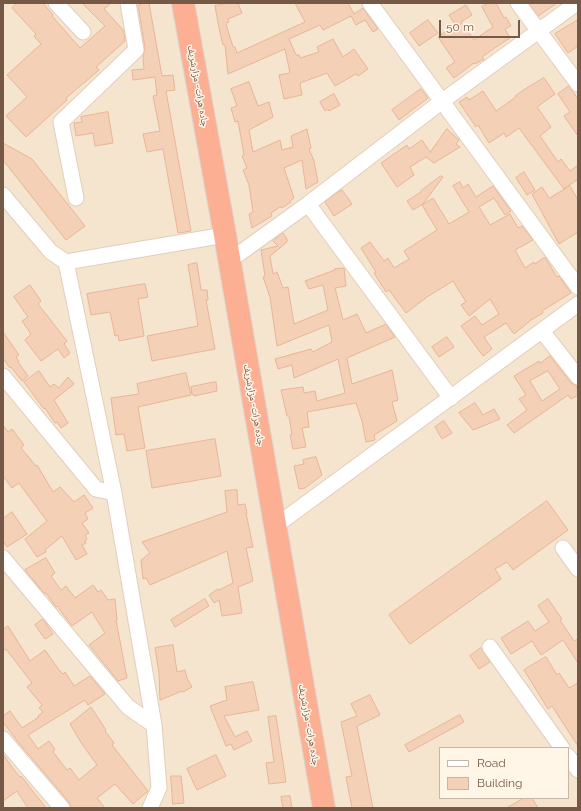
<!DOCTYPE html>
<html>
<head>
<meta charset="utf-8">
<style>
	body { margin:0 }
	#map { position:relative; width:581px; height:811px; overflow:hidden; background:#fdf2e0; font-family:Raleway,sans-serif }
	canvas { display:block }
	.frame { position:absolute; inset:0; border:4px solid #765846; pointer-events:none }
	.legend { position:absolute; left:439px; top:747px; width:130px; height:52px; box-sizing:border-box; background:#fff6e8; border:1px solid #c8b7a7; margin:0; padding:5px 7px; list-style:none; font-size:12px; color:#765846 }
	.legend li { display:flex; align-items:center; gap:8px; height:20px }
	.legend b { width:20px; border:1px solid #c8b7a7 }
	.scale { position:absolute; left:439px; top:20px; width:81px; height:18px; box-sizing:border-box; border:2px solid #765846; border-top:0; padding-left:5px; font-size:12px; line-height:14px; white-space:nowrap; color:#765846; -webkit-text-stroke:3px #fff6e8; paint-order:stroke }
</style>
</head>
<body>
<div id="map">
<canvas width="581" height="811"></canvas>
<div class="frame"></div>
<ul class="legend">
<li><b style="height:5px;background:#fff"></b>Road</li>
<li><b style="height:11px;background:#f4d0b7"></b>Building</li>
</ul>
<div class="scale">50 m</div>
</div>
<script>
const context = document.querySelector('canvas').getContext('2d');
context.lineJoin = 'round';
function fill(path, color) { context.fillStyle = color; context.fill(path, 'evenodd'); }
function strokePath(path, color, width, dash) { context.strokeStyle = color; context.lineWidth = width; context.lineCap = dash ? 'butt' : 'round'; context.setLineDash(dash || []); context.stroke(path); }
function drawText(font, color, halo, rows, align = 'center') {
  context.font = font + ' Raleway,"Noto Naskh Arabic",sans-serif'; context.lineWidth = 3; context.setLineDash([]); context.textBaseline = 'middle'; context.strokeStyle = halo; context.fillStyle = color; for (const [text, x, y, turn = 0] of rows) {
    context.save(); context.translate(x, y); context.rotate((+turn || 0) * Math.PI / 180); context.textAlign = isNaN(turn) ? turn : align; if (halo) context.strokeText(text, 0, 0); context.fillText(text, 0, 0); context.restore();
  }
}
const residential = new Path2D(`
	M3,3h575v805h-575zM440,748h128v50h-128z`);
const building = new Path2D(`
	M17,3h26l10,12 -1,1 28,32 25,-22 -23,-23h29l-7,6 20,22 1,10 -29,26 3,3 -33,28 1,2 -41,37 -20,-21 21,-19 -20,-22 34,-31 -7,-8 2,-2 -24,-26z
	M140,3h9l13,73 11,-1 2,15 -9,1 25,140 -13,2 -15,-84 -16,3 -4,-18 17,-3 -7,-35 4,-1 -2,-18 -22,3 -1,-10 12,-1 -1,-13 2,-8 -7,-43h2z
	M229,3h9l4,10 -14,6 1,3 -3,2 7,23h2l2,6 68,-31 -10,-19h53l6,11 9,-6 15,21 -5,3 -8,-12 -9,5 -5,-9 -28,14 -3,-5 -31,14 7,16h3l1,3 19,-6 -2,-5 16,-8 10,18 11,-8 14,20 -10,7 -2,-2 -21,12 -8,-13 -27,10 2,12 -18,4 -5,-24 11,-2 -5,-24 -57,25 -3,-29h-2l-4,-17 -4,-22z
	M489,3h7l8,15 2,-1 5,9 -6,3 5,9 -11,7 -17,12 2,2 -9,5 -1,-1 -20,15 -8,-10 9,-6 -17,-25 17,-13 -6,-9 17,-10 6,10 -11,7 13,18 19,-13 -11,-20z
	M529,3h28l-19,13z
	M428,20l10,13 -19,13 -9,-13z
	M578,20v26l-10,7 -13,-19z
	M544,78l11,16 -18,13 14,20 -11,9 18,26 3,-3 9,12 8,-6v14l-14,10 -45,-61 -13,9 -2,-4 -15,10 -11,-18 -2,2 -17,-25 8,-5 2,3 14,-9 13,20 20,-14 -1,-1 10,-7z
	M249,82l9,24 11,-4 4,15 -24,13 4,22 27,-12 2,10 11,-3 -2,-11 16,-7 4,19 -2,1 5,12 4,21 -12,7 -4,-29 -18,8 10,30 -4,3 1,1 -9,6 -2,-1 -9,6 1,3 -20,12 -3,-14 4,-2 -4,-27 -6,-15 4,-2 -5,-12 2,-1 -6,-34 -3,1 -4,-14 6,-2 -6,-17z
	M569,86l9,13v37l-14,-20 6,-4 -12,-18z
	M421,89l7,9 -29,22 -7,-10z
	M334,94l6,11 -11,6 -1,-2 -3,2 -5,-9z
	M108,112l5,31 -18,3 -2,-13 -17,3 -2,-13 8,-1 -1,-5z
	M447,129l12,11 -3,4 4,3 -26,16 -8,-6 -16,10 4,8 -17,12 -16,-24 26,-18 2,4 13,-9 8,12z
	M3,143l29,16 53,67 -19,14 -63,-80z
	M524,172l11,18 -8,5 -11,-17z
	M441,176l2,1 -20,27 -10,6 -6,-9 14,-9v-1z
	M460,182l3,6 5,-4 8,13 17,-11 18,25 -6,4 -11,-17 -15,9 11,18 20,-11 8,14 4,-2 11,14 -18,10 10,18 9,-6 1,2 10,-7 12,20 2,-1 12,17 -29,18 1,2 -12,7 -17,14 -8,-11 -22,14 8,12 -9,7 -22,-30 14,-10 7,9 17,-11 -9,-15 -21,17 -8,-11 5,-3 -13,-21 -26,16 -21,16 -17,-23 -3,2 -12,-19 2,-1 -15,-24 9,-6 14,19 4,-3 6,10 15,-9 -5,-8 33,-21 -15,-25 11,-7 16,26 20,-12 -16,-26z
	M570,186l8,14v32l-19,12 -27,-50 10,-7 7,11z
	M342,190l10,14 -18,12 -9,-14z
	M283,233l4,6v3l-17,14 3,18 4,-2 6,16 5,-1 6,37 34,-14 -5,-25 -14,4 -4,-8 30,-11 -1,-1 10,-1 2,18 -11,2 8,32 14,-6 9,19 20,-9 9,13 -48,21 5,26 40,-14 6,30 -6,2 5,19 -23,14 1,5 -9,2 -4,-21 -6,-18 -49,9 2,15 -7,1 4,19 -13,2 -3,-14h2l-3,-19h-2l-6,-26 22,-3 1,6 11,-2 2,10 28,-8 -7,-34 -44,19 -2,-13 -14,4 -3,-10 36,-10 2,3 19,-10 -3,-17 -52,21 -7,-49 -7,-20 2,-1 -4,-26 17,-4 -5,-5z
	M197,263l4,27h6l1,10h-2l9,49 -63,12 -5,-25 51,-10 -10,-61z
	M145,284l3,13 -10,2 6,37 -25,5 -1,-6 -3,1 -5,-24 -19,3 -4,-21z
	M30,285l11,16 -3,3 29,37 -3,3 6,9 -6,5 -6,-9 -17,12 -16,-21 6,-6 -9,-13 6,-4 -14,-20z
	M3,332l16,23 -3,2 3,5h-1l10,14 -6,5 -11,-14 -1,1 -7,-10z
	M447,337l7,10 -15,10 -7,-10z
	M550,356l21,27 6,3 1,9 -7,4 -3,-4 -54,38 -7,-8 20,-15 -8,-11 7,-4 -12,-19 25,-15 1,2zM548,371l12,18 -18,12 -12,-20z
	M39,371l11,16 4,-3 5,4 9,-11 6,7 -20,16 14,23 -7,5 -4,-6 -2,1 -10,-15 -1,1 -6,-8 -14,-19z
	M186,373l5,22 -53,12 7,41 -18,3 -3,-17 -8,1 -5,-37 28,-4 -2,-10z
	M216,382l1,9 -23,5 -1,-2h-1l-1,-7z
	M475,403l8,12 11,-6 6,10 -27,11 -14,-17z
	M444,421l8,12 -10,6 -7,-12z
	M3,425l5,7 4,-3 12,16 -3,3 15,18 1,-1 16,27 7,-5 14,15 10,-7 9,13 -8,5 3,6 -6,4 7,10 -4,2 2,4 -2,2 1,2 -4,2 5,9 -11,6 -14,-24 -17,14 1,2 -9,5 -12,-18 22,-18 -28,-38 -7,5 -9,-12z
	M215,439l6,37 -69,12 -6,-37z
	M316,457l6,18 -17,13 -6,1 -5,-23 10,-2 -1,-4z
	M237,490l1,15 7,-1 2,9h-1l7,34 -7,1 7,33 -15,6 4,26 -20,3 -3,-16 -5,3 -5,-8 9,-6 1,1 14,-7 -6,-32 -77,34 -4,-7 -3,1 -2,-19 9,-7 -8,-11 85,-30 -2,-21z
	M547,501l21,29 -55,40 -6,-8 -12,7 6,10 -91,65 -21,-29z
	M12,512l15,22 -20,13 -4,-6v-22z
	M46,558l9,15 -4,3 10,14 5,-4 9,12 18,-13 5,7 3,-2 7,10 7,-1 2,21h-1l11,58 -9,3 -29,-36 16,-12 -13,-21 -20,14 -15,-20 -1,1 -10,-14h-2l-19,-23z
	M205,599l4,7 -34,21 -4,-7z
	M548,599l14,20 -2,1 14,21 4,-2v24l-15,-23 -22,15 -9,-14 -21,13 -10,-16 27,-17 7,10 14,-9 -11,-16z
	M43,619l10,15 -8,5 -10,-14z
	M8,626l22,35 15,-11 14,20 4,4 2,-2 9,14 16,-10 15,18 -17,11 -3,-5 -57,35 10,14 11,-8 6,8 -2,3 14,18 3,-2 9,12 18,-15 -15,-21 -12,-20 21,-17 15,23 -1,1 9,12 -2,2 36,46 -15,13 -18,-20 -18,14 8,10h-34l-2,-6 -51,-60 -15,-20v-6l7,-5 12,17 17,-11 -1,-1 5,-4 -4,-4 3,-3 -15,-18 5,-4 -26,-34 -3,2v-21z
	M173,645l4,27 8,-2 2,8 5,9 -9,5 -1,-1 -22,9 -1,-27 -4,-25z
	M481,648l9,14 -11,7 -9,-13z
	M546,657l11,18 2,-2 10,15 9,-5v63l-26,-40 -4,3 -24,-39z
	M253,682l6,28 -35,6 11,21 12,-6 5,10 -18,9 -3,-6 -5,2 -16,-40 17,-6 -2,-13z
	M370,695l10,20 -23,11 16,82h-21l-6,-31 6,-1 -11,-54 16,-6 -6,-12z
	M460,715l4,7 -55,30 -4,-7z
	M276,716l10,66 -17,2 -3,-21 8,-1 -6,-45z
	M3,754l11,16 6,7 1,-1 25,32h-18l-11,-17 -14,10z
	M216,755l10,21 -29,14 -10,-21z
	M171,776h10l3,27 -11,1z
	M290,796l2,12h-9l-2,-11z
	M524,798h8l6,10h-31z`);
const minor = new Path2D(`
	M56,3l27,29
	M370,3l208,284
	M518,3l60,81
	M3,195l48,57 15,10 159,-27
	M76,198l-15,-76 75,-72 -8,-47
	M308,204l143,194
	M229,261l79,-57 133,-102 136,-99
	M66,262l48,231 40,232 5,63 -9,20
	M542,331l36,46
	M3,376l93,113 18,4
	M274,527l304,-223
	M563,548l15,21
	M3,558l125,149 26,18
	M490,647l72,101
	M3,739l59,69
	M568,756l10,14`);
const highway = new Path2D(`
	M183,3l42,232 99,573`);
const streetNames = [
	["جاده هرات- مزارشریف",198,86,80],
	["جاده هرات- مزارشریف",254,405,80],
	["جاده هرات- مزارشریف",309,725,80]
];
fill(residential, '#f5e4ce');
fill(building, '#f4d0b7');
strokePath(building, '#e8b696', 1);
strokePath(minor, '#e2cebc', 17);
strokePath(highway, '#dbd4cf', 24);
strokePath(minor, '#fff', 15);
strokePath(highway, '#fcaf93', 22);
drawText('10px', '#765846', '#fff6e8', streetNames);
</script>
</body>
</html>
